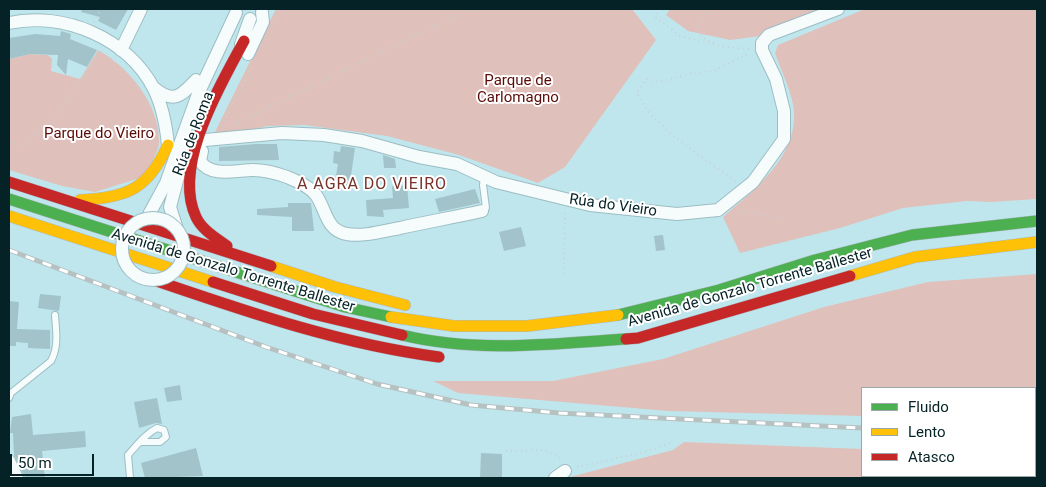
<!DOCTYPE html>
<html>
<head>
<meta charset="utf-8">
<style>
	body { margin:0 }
	#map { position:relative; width:1046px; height:487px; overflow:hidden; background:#c0e6ed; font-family:Roboto,sans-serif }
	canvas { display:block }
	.frame { position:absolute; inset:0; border:10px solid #052226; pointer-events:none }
	.legend { position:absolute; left:861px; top:387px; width:175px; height:90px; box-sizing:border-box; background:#fff; border:1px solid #9ba7a8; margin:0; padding:6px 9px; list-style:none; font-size:15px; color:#052226 }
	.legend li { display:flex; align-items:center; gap:10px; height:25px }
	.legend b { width:25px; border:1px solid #9ba7a8 }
	.scale { position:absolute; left:10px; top:454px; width:84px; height:22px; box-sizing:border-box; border:2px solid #052226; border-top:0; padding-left:6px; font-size:15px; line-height:18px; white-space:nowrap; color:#052226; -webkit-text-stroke:4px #fff; paint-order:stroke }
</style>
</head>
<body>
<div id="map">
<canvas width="1046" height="487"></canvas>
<div class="frame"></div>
<ul class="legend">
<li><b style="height:6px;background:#4caf50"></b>Fluido</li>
<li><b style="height:6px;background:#ffc107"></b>Lento</li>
<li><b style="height:6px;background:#c62828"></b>Atasco</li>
</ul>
<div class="scale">50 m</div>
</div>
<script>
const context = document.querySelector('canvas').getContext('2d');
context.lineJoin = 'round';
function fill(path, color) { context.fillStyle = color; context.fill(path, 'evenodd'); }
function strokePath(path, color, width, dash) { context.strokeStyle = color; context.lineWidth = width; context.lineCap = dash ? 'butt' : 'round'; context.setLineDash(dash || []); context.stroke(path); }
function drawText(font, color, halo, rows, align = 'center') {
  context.font = font + ' Roboto,sans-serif'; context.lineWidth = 4; context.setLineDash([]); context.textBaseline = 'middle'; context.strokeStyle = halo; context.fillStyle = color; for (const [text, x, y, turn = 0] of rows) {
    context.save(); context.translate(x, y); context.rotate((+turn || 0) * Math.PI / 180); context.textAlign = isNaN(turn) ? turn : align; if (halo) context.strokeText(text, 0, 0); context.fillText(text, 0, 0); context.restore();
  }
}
const green = new Path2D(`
	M276,9h356l24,31 -91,127 -27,16 -79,-28 -72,-19 -83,-11 -36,1 -53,12 -2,-2z
	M670,9h155l-65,27 -30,4 -42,-9 -22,-16z
	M865,9h172v190l-46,3 -24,-1 -64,7 -63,20 -100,25 -17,-36c31,-27 74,-60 71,-105 0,-15 -14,-44 -19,-59l3,-8z
	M98,50c31,17 62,55 61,92 0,11 -11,25 -16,35l-48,15 -33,-6 -53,-16v-111l21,-5 18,1 4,4 -1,12 29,8z
	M1037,274v153h-2v-39h-173v28l-194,-5 -210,-18 -25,-12h120l110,-22 161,-52 104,-25z
	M684,442l178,7v27h173v-18h2v20h-471l107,-28z`);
const river = new Path2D(`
	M993,476l16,2
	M902,478l3,-2
	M1034,478l3,-1`);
const building = new Path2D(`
	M82,9h46l-12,21 -18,-9 2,-4 -19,-5z
	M61,31l10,3 -1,5 27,11 -10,17 -19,-8 -2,16 -9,-10 1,-10 -28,-1 -21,5v-21l26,-4 25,2z
	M256,144h21l2,16 -60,1v-14z
	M341,146l14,2 -6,41 -15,-2 4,-23 -5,-1 1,-12 6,1z
	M383,155l12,4 1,9h-12z
	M407,185l2,23 -26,2 1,7 -17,-1 -1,-16 27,-2 -1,-12z
	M475,189l5,14 -41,9 -4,-13z
	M288,203h23l3,28h-22v-14l-35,-2v-6l31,-2z
	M521,227l5,19 -22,5 -5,-19z
	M663,235l2,15 -9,1 -2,-15z
	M40,294l21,2 -2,15 -21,-3z
	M9,301l10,1 -2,27 33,1v19l-22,-1v-5l-12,-1v4h-7z
	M180,385l2,15 -15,2 -3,-14z
	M157,398l5,26 -6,-1 -17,5 -5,-26z
	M31,414l2,21 52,-4 1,16 -44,4 3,27 -20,-1 -11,-22 -1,-22h-3l2,-16z
	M196,448l7,28 -58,2 -4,-15z
	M481,453l21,1v24h-22z`);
const path = new Path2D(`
	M660,9l-5,8 25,19 45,11 24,2
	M708,9l-11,16c2,11 6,14 17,18
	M275,21l6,-12
	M94,22l7,-13
	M234,124l236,-115
	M222,126l30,-60
	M9,142l13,4 38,-33 41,-64
	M735,181c-29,-22 -84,-55 -98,-88l9,-14 14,3 32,-9 21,-2 37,-18
	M737,210l49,9
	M564,274l1,-63
	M506,451l38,-1 19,9
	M577,467l68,-15 25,-9
	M874,478l4,-2 3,2
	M931,478l6,-2 28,2`);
const lane = new Path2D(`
	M482,211l4,-3 -3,-23 1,-8
	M9,398l2,-5 40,-32c8,-15 5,-30 4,-46
	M130,478l-2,-23c9,-10 17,-21 29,-27l7,2 2,7 -6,5h-20`);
const street = new Path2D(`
	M9,23c54,-12 119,15 145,66 9,18 12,36 14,56
	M241,44l9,-25
	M121,50l20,-41
	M248,54l15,-32 -1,-10
	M153,87c20,17 27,10 43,-7
	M205,140l77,-7 42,2 38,6 57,16 38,7 39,18 94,23 87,9 41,-4 35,-28 31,-43v-28l-8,-32 -14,-29v-7l7,-8 69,-26
	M202,151l-2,10c11,17 37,9 53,9 11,0 23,3 34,7 10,4 22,9 29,18 10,14 10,36 31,39 17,3 36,-3 53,-6 27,-6 55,-11 82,-17
	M147,218l19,-35 32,-89 38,-81
	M177,229l-7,-22 16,-60
	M9,461l8,17
	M555,478l10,-7`);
const fast = new Path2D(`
	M9,199l336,108 46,10
	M618,315l101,-25 96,-30 97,-25 125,-14
	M402,335c73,18 150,9 224,4`);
const slow = new Path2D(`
	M80,200c47,-2 68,-11 88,-55
	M9,216l204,66
	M271,266l64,21 70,18
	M850,276l65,-19 122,-15
	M391,317l63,9h73l91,-11`);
const jam = new Path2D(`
	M9,182l262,84
	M227,246c-11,-8 -25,-16 -31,-29 -24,-51 24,-131 48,-176
	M154,280c94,32 186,64 285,77
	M213,282l100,32 89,21
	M626,339l12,-1 212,-62`);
const rail = new Path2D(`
	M9,250l257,97 111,37 94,21 88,8 303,15
	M1035,443h2`);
const streetBridge = new Path2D(`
	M122 249a31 31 0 1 1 62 0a31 31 0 1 1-62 0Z`);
const parkNames = [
	["Parque de",518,81],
	["Carlomagno",518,98],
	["Parque do Vieiro",99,134]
];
const streetNames = [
	["Rúa de Roma",194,134,-69],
	["Rúa do Vieiro",613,206,8],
	["Avenida de Gonzalo Torrente Ballester",233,271,17],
	["Avenida de Gonzalo Torrente Ballester",750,288,-16]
];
const neighbourhoodNames = [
	["A AGRA DO VIEIRO",372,185]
];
fill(green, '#e0c0ba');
strokePath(river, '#84dea4', 20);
fill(building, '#a1c3c9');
strokePath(lane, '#9bbdc3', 8);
strokePath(street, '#9bbdc3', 14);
strokePath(fast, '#adb9c3', 12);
strokePath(slow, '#adb9c3', 12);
strokePath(jam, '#adb9c3', 12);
strokePath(path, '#c5d1d4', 2, [1, 4]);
strokePath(lane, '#f6fbfc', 6);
strokePath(street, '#f6fbfc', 12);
strokePath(fast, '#4caf50', 11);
strokePath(slow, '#ffc107', 11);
strokePath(jam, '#c62828', 11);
strokePath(rail, '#b6c1c2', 5);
strokePath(rail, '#fff', 3, [9]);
strokePath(streetBridge, '#9bbdc3', 14, []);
strokePath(streetBridge, '#f6fbfc', 12);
drawText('15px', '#5b0b06', '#fff', parkNames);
drawText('15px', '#052226', '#fff', streetNames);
context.letterSpacing = '1px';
drawText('16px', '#773128', '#fff', neighbourhoodNames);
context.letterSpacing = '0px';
</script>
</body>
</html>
